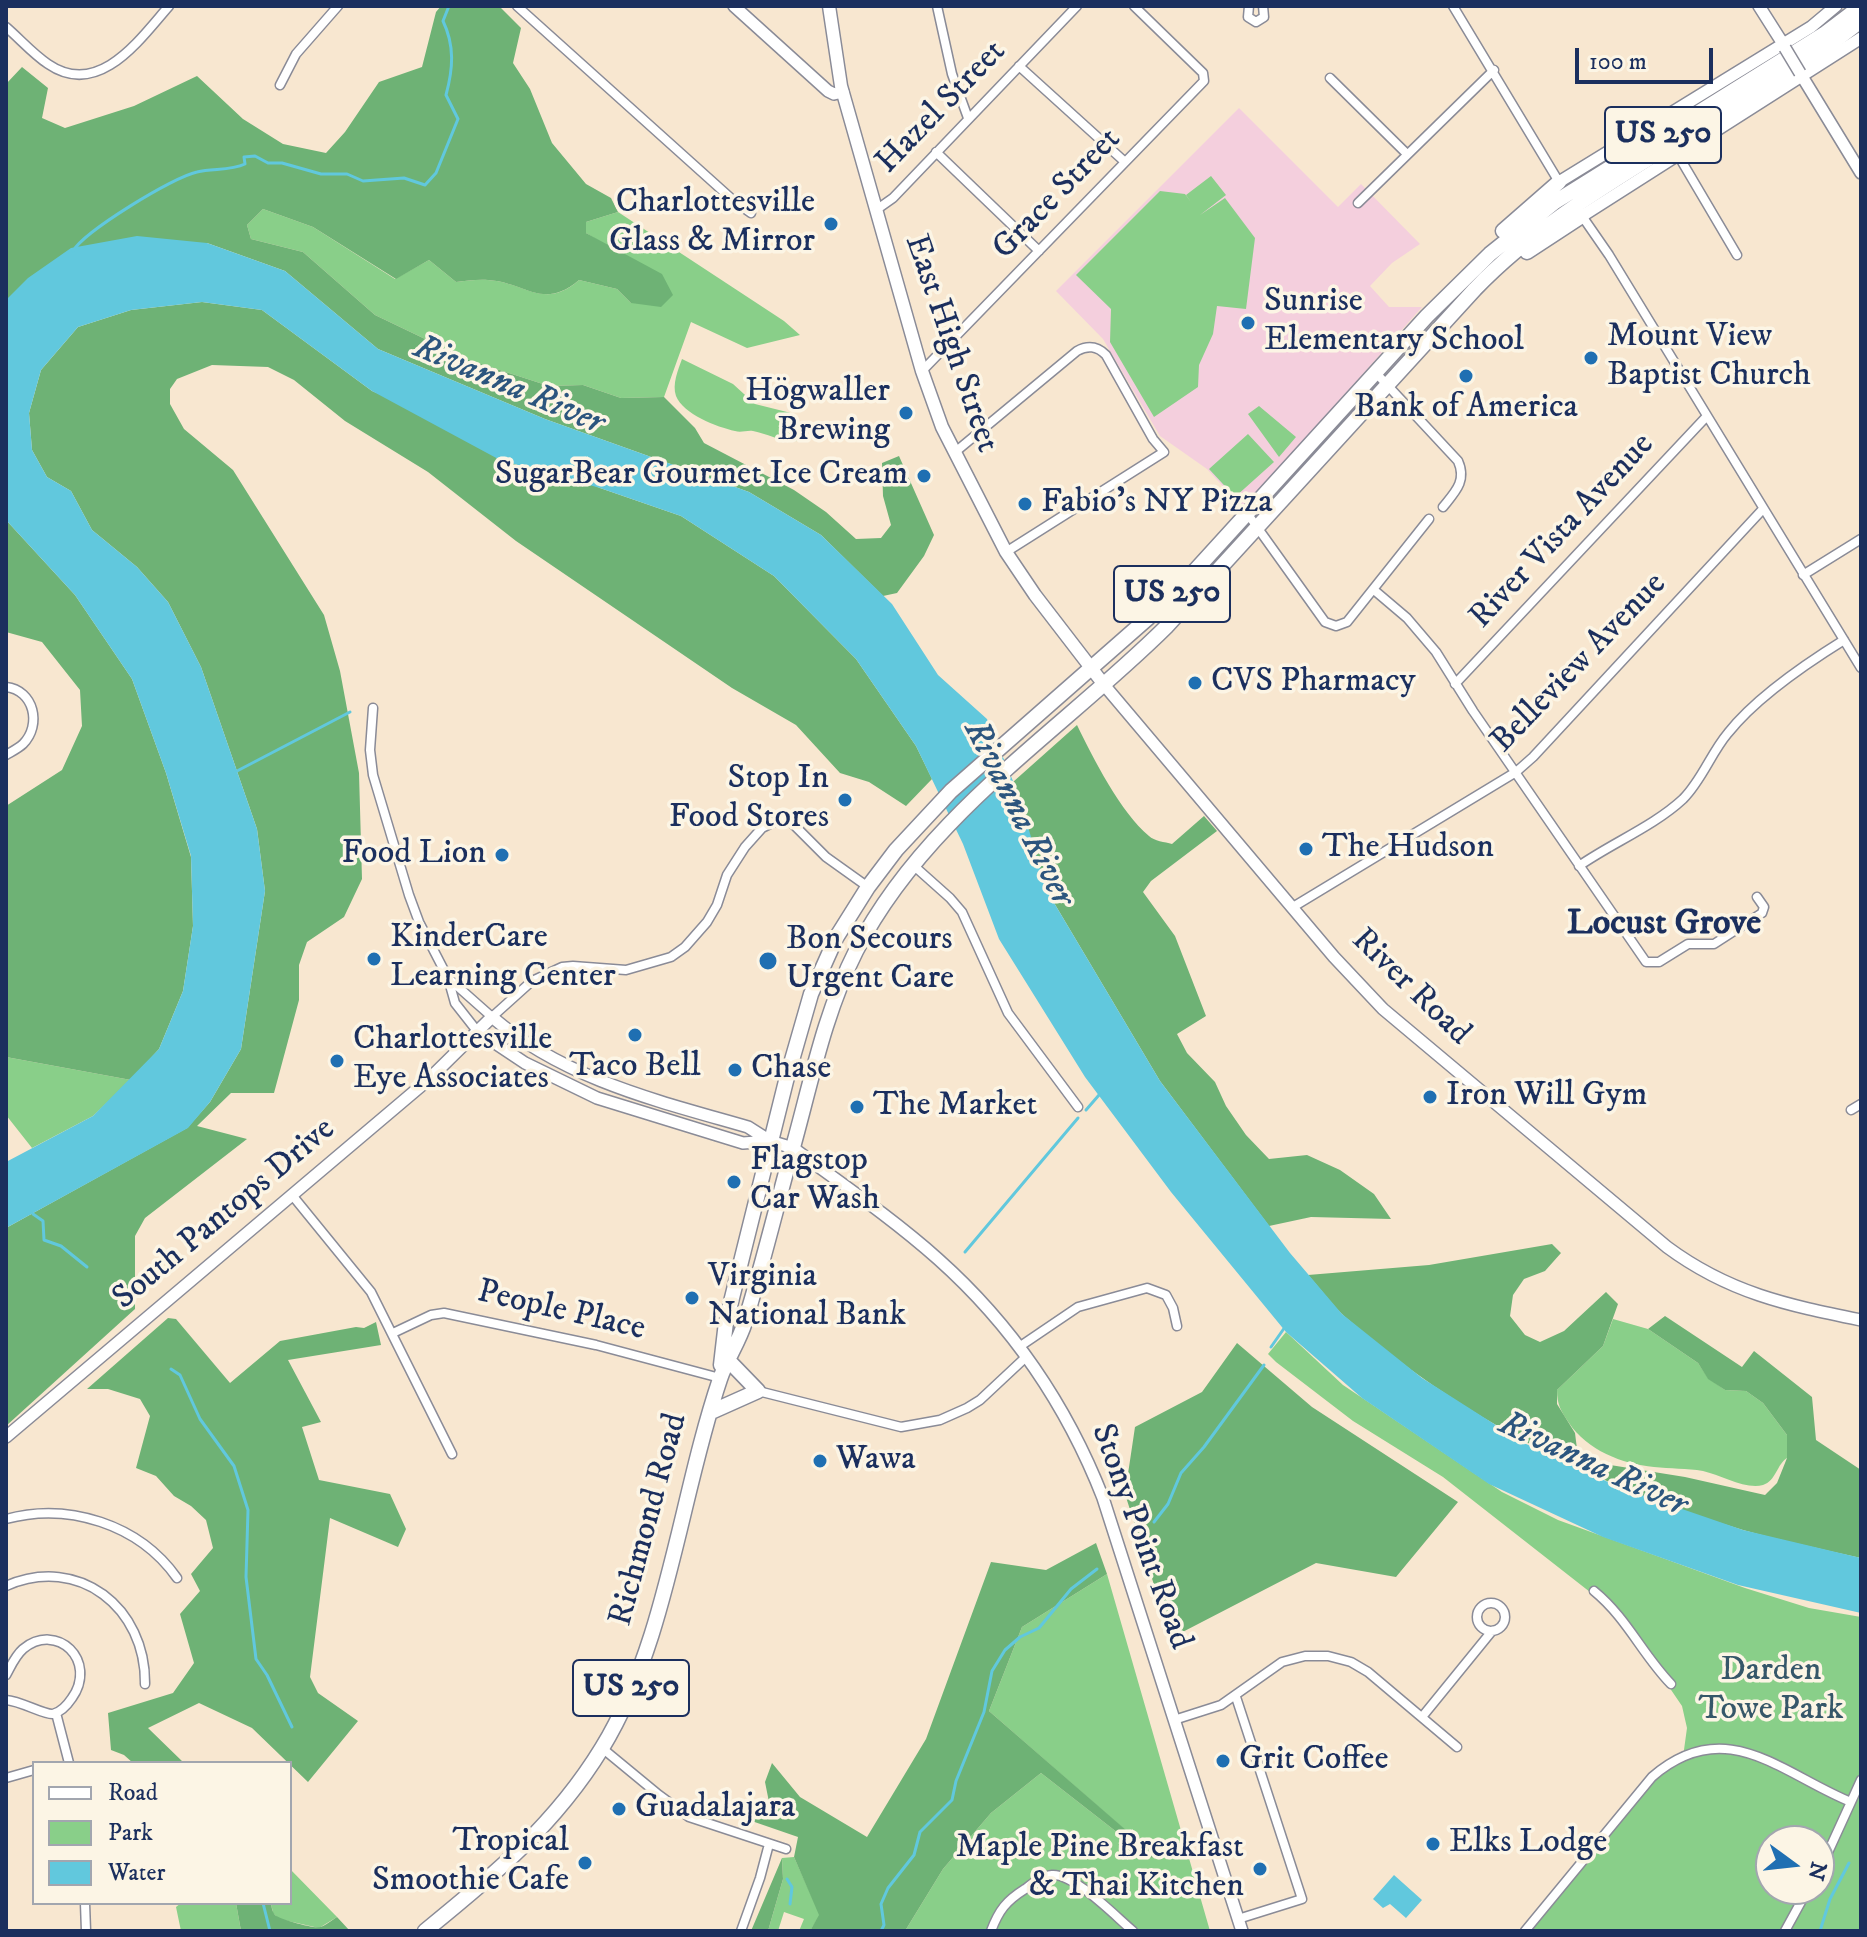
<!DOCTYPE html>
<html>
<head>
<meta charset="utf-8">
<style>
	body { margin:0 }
	#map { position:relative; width:1867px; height:1937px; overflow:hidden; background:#f8e7d0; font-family:"IM FELL DW Pica",serif }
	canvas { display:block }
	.frame { position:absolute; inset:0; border:8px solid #1b2f5e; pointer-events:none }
	.legend { position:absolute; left:32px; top:1761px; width:260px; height:144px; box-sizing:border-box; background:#fcf5e5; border:2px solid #a2a6af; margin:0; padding:10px 14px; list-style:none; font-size:24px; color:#1b2f5e }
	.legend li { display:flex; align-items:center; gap:16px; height:40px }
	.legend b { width:40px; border:2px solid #a2a6af }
	.north { position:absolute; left:1755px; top:1825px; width:80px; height:80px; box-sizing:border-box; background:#fcf5e5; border:2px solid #a2a6af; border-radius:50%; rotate:105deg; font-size:22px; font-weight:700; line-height:32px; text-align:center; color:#1b2f5e }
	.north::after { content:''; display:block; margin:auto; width:28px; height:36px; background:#1f6fb2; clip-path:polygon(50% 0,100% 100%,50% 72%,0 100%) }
	.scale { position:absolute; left:1575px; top:48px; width:138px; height:36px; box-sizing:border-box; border:4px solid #1b2f5e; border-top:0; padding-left:10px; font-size:24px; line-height:28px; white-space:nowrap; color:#1b2f5e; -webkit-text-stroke:6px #fcf5e5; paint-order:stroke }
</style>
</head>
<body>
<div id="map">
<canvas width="1867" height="1937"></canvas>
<div class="frame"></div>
<ul class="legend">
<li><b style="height:10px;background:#fff"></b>Road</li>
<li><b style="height:22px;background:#89cf89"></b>Park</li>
<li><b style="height:22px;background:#61c8dd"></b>Water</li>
</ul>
<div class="north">N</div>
<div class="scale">100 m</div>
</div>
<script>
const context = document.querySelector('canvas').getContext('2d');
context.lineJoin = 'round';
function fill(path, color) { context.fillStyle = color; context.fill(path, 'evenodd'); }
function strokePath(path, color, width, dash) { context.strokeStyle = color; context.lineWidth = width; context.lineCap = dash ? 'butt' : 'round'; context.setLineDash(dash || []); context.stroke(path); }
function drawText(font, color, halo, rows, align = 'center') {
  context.font = font + ' "IM FELL DW Pica",serif'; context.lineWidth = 7; context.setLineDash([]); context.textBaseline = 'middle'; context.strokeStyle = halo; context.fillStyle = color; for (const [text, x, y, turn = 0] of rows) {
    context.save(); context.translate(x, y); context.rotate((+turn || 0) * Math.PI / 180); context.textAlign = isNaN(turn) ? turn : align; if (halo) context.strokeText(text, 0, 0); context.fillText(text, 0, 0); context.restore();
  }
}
const built = new Path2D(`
	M1239,108l99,99 23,-23 59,60 -28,19 -22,23 19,21h33l-178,202 -37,-40 -47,-33 -57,-97 -47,-48z`);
const green = new Path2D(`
	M1211,176l15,19 -26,20 25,-17 30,40 -9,71 -29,-3 -4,28 -14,31 -1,22 -44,30 -44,-75 1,-33 -35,-34 84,-84 25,3 6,8 -5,-7z
	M263,209l50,18 82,52 34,-19 27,22c10,-1 22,-3 32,-2 37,2 56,31 91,0l38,9 14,14 -11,-49 -34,-21v-11l32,-10 166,109 16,14 -53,13 -56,-26 -27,75 -43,1 -38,-13 -34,1 -80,-26 -94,-45 -72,-63 -52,-13 -4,-14z
	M682,359l51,25 22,20 36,9 7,6 1,16 3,5c-17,5 -32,-6 -49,-9 -6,-1 -12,2 -18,0 -18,-4 -52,-17 -59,-35 -4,-12 2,-26 6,-37z
	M1259,406l37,31 -17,20 -31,-43z
	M1248,434l26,28 -39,35 -26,-28z
	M6,1057l125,23 -38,36 -61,32 -26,-33z
	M1613,1319l35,10 50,34 10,15 17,12 21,1 17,12 24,32v23c-10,6 -11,23 -24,27 -17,5 -42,-10 -60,-14 -16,-3 -33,-2 -49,-4 -32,-3 -67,-17 -85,-44 -8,-12 -12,-18 -12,-33l46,-44z
	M1286,1332l57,53 159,107 56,28 187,68 64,20 52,9v314h-335l121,-150 36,-24 4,-29 -5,-22 -51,-75 -27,-28 -161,-126 -90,-56 -77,-59 -8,-8zM1771,1841h48v48h-48z
	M1107,1574l103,357h-305l38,-62 48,-56 50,-40 109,85 6,-1 -167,-146 33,-84z
	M794,1857l26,58 -10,16h-11l5,-12 -20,-7 -6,19h-10l15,-52 -1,-21z
	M290,1869l47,48 -18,11 -40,-9 -6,-6 -2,-10h19z
	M181,1903h55l5,28h-60l-5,-24z`);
const forest = new Path2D(`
	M441,6h58l22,22 -8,35 17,26 22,54 34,41 25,14 7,14 -32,10v11l76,41 11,21 -12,12 -30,-4 -14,-14 -38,-9c-36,31 -54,2 -91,0 -10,-1 -22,1 -32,2l-27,-22 -33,19 -83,-52 -50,-18 -16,16 4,14 52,13 72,63 94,45 80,26 34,-1 38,13 43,-1 31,31 9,15 90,47 32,22 30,27 25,-1 10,-13 -8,-29 -1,-33 17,-7 35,79 -10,21 -27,37 -14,3 -62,-61 -72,-43 -204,-73 -167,-70 -93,-78 -78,-28 -201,57v-216l16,-17 26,21 -6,30 23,10 69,-22 63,-30 46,43 40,25 43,9 19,-21 34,-50 43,-15 14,-55z
	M202,302l60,8 110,81 228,97 81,28 93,60 82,83 60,87 16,33 -26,27 -37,-24 -29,-9 -44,-48 -64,-37 -216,-147 -88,-69 -83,-51 -51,-41 -26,-13 -56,-2 -35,14 -7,10v15l14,25 49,41 91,145 16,56 19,102 3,106 -18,38 -37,25 -8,23v35l-25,93h-43l-34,33 50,13 -102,79 -10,18v73l-129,117v-198l181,-100 23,-26 31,-53 24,-158 -8,-62 -56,-162 -33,-65 -31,-35 -45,-37 -21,-39 -24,-14 -15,-27 -3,-37 12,-43 37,-43 53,-17z
	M6,520l69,75 57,84 34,94 25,84 2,69 -10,65 -24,58 -28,31 -125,-23v-251l56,-36 20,-44 -2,-36 -38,-48 -36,-10z
	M1077,725c16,33 44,88 72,111 5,5 16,6 23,8l32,-28 13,15 -66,50 -8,11 32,44 31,80 -29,18 10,19 28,29 11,24 20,29 23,24 38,-4 33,15 34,24 17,25 -80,-2 -42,9 -109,-145 -113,-190 -34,-109z
	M1552,1244l9,9 -16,18 -21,8 -11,16 -3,21 15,19 15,7 24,-11 42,-39 12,12 -15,42 -46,44v14l18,29 2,16 27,15 81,13 80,18 12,-12 10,-25v-23l-24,-32 -17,-12 -21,-1 -17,-11 -10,-16 -50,-34 17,-13 77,51 12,-16 58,46 4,43 45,30v88c-39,-9 -79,-17 -118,-28 -146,-43 -285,-113 -399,-214 -13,-12 -24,-28 -36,-41l121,-10z
	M168,1318l8,1 54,64 50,-42 76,-14 8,1 12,-6 5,23 -93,15 33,62 -19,5 17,53 71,14 16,35 -8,18 -68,-29 -20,159 8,16 40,28 -50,61 -56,-54 -53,-25 -51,25 36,35h-51l-9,-8 -13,-5 -3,-37 65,-20 21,-30 -14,-49 20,-23 -9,-17 22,-26 -7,-28 -15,-14 -17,-10 -18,-20 -20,-8 14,-52 -10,-17 -32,-10h-21z
	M1237,1343l75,64 146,95 -62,75 -80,-14 -145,75 -46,-144 10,-67 67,-35z
	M1096,1543l11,31 -85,53 -33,84 168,146 -7,1 -109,-85 -50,40 -48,56 -38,62h-95l9,-16 -25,-58 4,-20 -84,-29 57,4 -6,-30 7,-19 28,34 67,40 59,-98 65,-177 55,8z
	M782,1858l1,21 -15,52h-17z
	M236,1903h35c1,6 1,8 4,12 4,4 39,14 45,12 5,-1 12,-7 17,-10l13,14h-109z`);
const water = new Path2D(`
	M137,236l70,7 78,28 93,78 167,70 204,73 72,43 71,69 46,71 49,44 31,74 29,98 113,190 130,172 52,61 80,64 102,65 97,45 122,42 118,28v55l-123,-28 -135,-48 -114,-53 -127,-86 -76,-66 -115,-140 -86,-115 -86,-138 -36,-95 -47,-98 -60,-87 -82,-83 -93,-60 -81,-28 -100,-28 -128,-69 -110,-81 -60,-8 -71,8 -53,17 -37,43 -12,43 3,37 15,27 24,14 21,39 45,37 31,35 33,65 56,162 8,62 -24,158 -31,53 -22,26 -182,100v-66l87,-46 66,-67 24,-58 10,-65 -2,-70 -25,-83 -34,-94 -57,-84 -69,-75v-220l22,-22 43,-30z
	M1394,1875l28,25 -16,18 -16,-14 -7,4 -10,-9z`);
const stream = new Path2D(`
	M73,251c12,-20 100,-74 124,-79 16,-4 33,-1 48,-8l-1,-7 11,-1 13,7h14l39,11h26l16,7 41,-3 21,7 11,-12 22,-54 -12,-24c7,-26 9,-49 -3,-74l6,-15
	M237,771l113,-59
	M1086,1110l13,-15
	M33,1214l10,7 1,19 17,6 26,21
	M965,1252l113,-134
	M1271,1347l14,-20
	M171,1369l9,6 20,44 34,47 14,44 -2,67 10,82 11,16 25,52
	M1154,1522l14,-18 13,-31 23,-26 60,-82
	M787,1879l5,8 -2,17
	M263,1903l7,28
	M881,1931l3,-6 -3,-21 7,-16 26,-33 6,-23 32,-32 4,-19 28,-69 8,-41 13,-21 15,-13 19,-9 32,-39 26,-20
	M1820,1931l10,-32 19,-36`);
const street = new Path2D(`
	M517,6l217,195 17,12
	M937,6l15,68 16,44
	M1249,6l-1,11 8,5 8,-5 -1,-11
	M1453,6l106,176
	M6,27c14,12 27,27 42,37 51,35 92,-25 121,-58
	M1019,66l106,96
	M1330,78l77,76
	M280,85l16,-31 42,-48
	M936,152l103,99
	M1678,155l59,100
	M1358,203l136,-133
	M876,210l17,-12 184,-192
	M1582,216l27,39 252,413
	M922,371l282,-290 -1,-8 -69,-67
	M1376,373l82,88c9,20 -3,31 -15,46
	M954,453l123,-102c11,-6 20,-5 29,4l47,84 11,13 -158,100
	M1247,513l78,109 11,4 11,-4 82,-103
	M1803,575l58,-36
	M1374,590l33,28 29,34 37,59 173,251h13l29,-18h26l48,-31 2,-6 -7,-10
	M1455,684l252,-268
	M6,687c28,3 36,38 17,57 -4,4 -12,8 -17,11
	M373,708l-3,42 3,25 36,120 10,27 29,56 7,25 22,28
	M913,865l37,33 12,14 46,101 70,94
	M1579,866c33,-23 75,-40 104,-67 19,-19 28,-46 45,-66 27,-34 79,-70 116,-93
	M1293,907l223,-135 17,-15 230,-248
	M448,978l44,39 40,-36 30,-14 11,-1 53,4 45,-13 14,-10 22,-25 10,-17 10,-30 18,-28 17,-19 16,-8 13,2 35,35 42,30
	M1851,1110l10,-6
	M292,1195l79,97 81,162
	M393,1333l38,-18 13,-2 152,32 124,33
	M1019,1347l59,-40 69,-19 19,7 7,13 4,18
	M758,1391l143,36 39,-7 27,-12 13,-8 46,-43
	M6,1519c62,-17 133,5 171,59
	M6,1586c73,-32 140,22 139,98
	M1594,1591c33,27 48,63 77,93
	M1477 1617a14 14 0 1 1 28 0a14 14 0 1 1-28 0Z
	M6,1675c5,-9 9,-19 17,-26 34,-28 75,12 49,49 -4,6 -11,14 -19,16 -9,1 -32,-13 -47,-14
	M1236,1697l66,202 -64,20
	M56,1713l13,50
	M1422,1717l70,-86
	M1174,1720l47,-15 61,-43 23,-6h23l23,6 17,10 89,75
	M602,1748l57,47 30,22 97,32
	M6,1778l28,-8
	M1819,1872l32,-70
	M85,1903l1,28
	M741,1931l19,-53 9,-34
	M991,1931c8,-21 15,-30 34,-42 8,-6 17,-13 27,-14 22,-2 64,42 81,56
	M1525,1931l127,-154c74,-64 130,-3 199,25l10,-22
	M1785,1931l23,-42`);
const secondary = new Path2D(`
	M734,6l94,85 6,3 9,-2
	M1759,6l26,41
	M1800,73l61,100
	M1559,182l252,-155 25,-21
	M1582,216l279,-178
	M1105,686l229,271 49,52 284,238c62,46 120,58 194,73
	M477,1031l48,32 72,35 146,45 27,-2
	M6,1437l422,-357 64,-63c72,62 166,84 256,110l22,14 23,7c49,36 100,71 145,111 74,66 129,147 165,239l139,433`);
const primary = new Path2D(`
	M829,6l12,80 81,285 20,56 64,125 29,43 70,91`);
const highway = new Path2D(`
	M1503,231l56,-49
	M1527,252l55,-36
	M728,1360l30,31
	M721,1365l5,-43 60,-241 25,-87 25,-56 32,-51 28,-37 55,-59 197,-173 43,-43 236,-259 63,-62 65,-52 269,-168 37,-28
	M711,1412l47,-21
	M425,1931c69,-56 130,-106 177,-183 65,-106 78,-251 118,-369 6,-19 19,-37 25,-57 16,-52 29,-105 43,-157 21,-72 34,-147 68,-214 69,-135 205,-220 310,-324l309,-338c56,-58 123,-99 191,-141 55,-34 110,-69 165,-104l30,-23`);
const secondaryBridge = new Path2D(`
	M1785,48l15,25`);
const markers = [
	[831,224,8,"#1f6fb2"],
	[1248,323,8,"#1f6fb2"],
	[1591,358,8,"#1f6fb2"],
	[1466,376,8,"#1f6fb2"],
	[906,413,8,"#1f6fb2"],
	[924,476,8,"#1f6fb2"],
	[1025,504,8,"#1f6fb2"],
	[1195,683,8,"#1f6fb2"],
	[845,800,8,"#1f6fb2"],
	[1306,849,8,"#1f6fb2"],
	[502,855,8,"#1f6fb2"],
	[374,959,8,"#1f6fb2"],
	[768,961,10,"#1f6fb2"],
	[635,1035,8,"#1f6fb2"],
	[337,1061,8,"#1f6fb2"],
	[735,1070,8,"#1f6fb2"],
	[1430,1097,8,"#1f6fb2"],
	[857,1107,8,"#1f6fb2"],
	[734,1182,8,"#1f6fb2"],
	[692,1298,8,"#1f6fb2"],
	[820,1461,8,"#1f6fb2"],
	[1223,1761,8,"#1f6fb2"],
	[619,1809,8,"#1f6fb2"],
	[1433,1844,8,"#1f6fb2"],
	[585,1863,8,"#1f6fb2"],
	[1260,1869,8,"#1f6fb2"]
];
const shields = [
	[1663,135,116],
	[1172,594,116],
	[631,1688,116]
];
const shieldNames = [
	["US 250",1663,135],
	["US 250",1172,594],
	["US 250",631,1688]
];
const streetNames = [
	["Hazel Street",942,108,-46],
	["Grace Street",1058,195,-46],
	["East High Street",950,344,71],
	["River Vista Avenue",1563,532,-47],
	["Belleview Avenue",1580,664,-46],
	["River Road",1410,988,44],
	["South Pantops Drive",225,1215,-40],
	["People Place",561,1312,13],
	["Richmond Road",650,1520,-75],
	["Stony Point Road",1140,1537,70]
];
const poiNames = [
	["Charlottesville",815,204,"right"],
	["Glass & Mirror",815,243,"right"],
	["Sunrise",1264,303],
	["Elementary School",1264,342],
	["Mount View",1607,338],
	["Baptist Church",1607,377],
	["Högwaller",890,393,"right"],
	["Brewing",890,432,"right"],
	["Bank of America",1466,409,"center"],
	["SugarBear Gourmet Ice Cream",908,476,"right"],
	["Fabio's NY Pizza",1041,504],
	["CVS Pharmacy",1211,683],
	["Stop In",829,780,"right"],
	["Food Stores",829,819,"right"],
	["The Hudson",1322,849],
	["Food Lion",486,855,"right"],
	["KinderCare",390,939],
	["Learning Center",390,978],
	["Bon Secours",786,941],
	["Urgent Care",786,980],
	["Charlottesville",353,1041],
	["Eye Associates",353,1080],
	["Taco Bell",635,1068,"center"],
	["Chase",751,1070],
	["Iron Will Gym",1446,1097],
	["The Market",873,1107],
	["Flagstop",750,1162],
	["Car Wash",750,1201],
	["Virginia",708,1278],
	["National Bank",708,1317],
	["Wawa",836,1461],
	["Grit Coffee",1239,1761],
	["Guadalajara",635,1809],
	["Tropical",569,1843,"right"],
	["Smoothie Cafe",569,1882,"right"],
	["Elks Lodge",1449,1844],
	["Maple Pine Breakfast",1244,1849,"right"],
	["& Thai Kitchen",1244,1888,"right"]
];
const parkNames = [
	["Darden",1771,1672],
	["Towe Park",1771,1711]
];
const waterNames = [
	["Rivanna River",508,387,23],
	["Rivanna River",1017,814,63],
	["Rivanna River",1592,1466,25]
];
const neighbourhoodNames = [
	["Locust Grove",1664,926]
];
fill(built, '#f4cfdd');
fill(green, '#89cf89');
fill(forest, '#6eb275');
fill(water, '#61c8dd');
strokePath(stream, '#61c8dd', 3);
strokePath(street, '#8a8b97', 11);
strokePath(secondary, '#8a8b97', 14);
strokePath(primary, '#8a8b97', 15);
strokePath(highway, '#8a8b97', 17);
strokePath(street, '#fff', 8);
strokePath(secondary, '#fff', 11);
strokePath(primary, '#fff', 12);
strokePath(highway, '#fff', 14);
strokePath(secondaryBridge, '#8a8b97', 14, []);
strokePath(secondaryBridge, '#fff', 11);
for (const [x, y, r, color] of markers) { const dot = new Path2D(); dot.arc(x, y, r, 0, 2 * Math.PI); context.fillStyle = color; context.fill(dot); strokePath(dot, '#fcf5e5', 3); }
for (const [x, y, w] of shields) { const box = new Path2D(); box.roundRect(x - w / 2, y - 28, w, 56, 6); context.fillStyle = '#fcf5e5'; context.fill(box); strokePath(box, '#1b2f5e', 2); }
drawText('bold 32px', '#1b2f5e', null, shieldNames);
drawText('34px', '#1b2f5e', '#fcf5e5', streetNames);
drawText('34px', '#1b2f5e', '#fcf5e5', poiNames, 'left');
drawText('34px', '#365769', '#fcf5e5', parkNames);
drawText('italic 36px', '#2c557e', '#fcf5e5', waterNames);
drawText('bold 36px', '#1b2f5e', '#fcf5e5', neighbourhoodNames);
</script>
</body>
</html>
